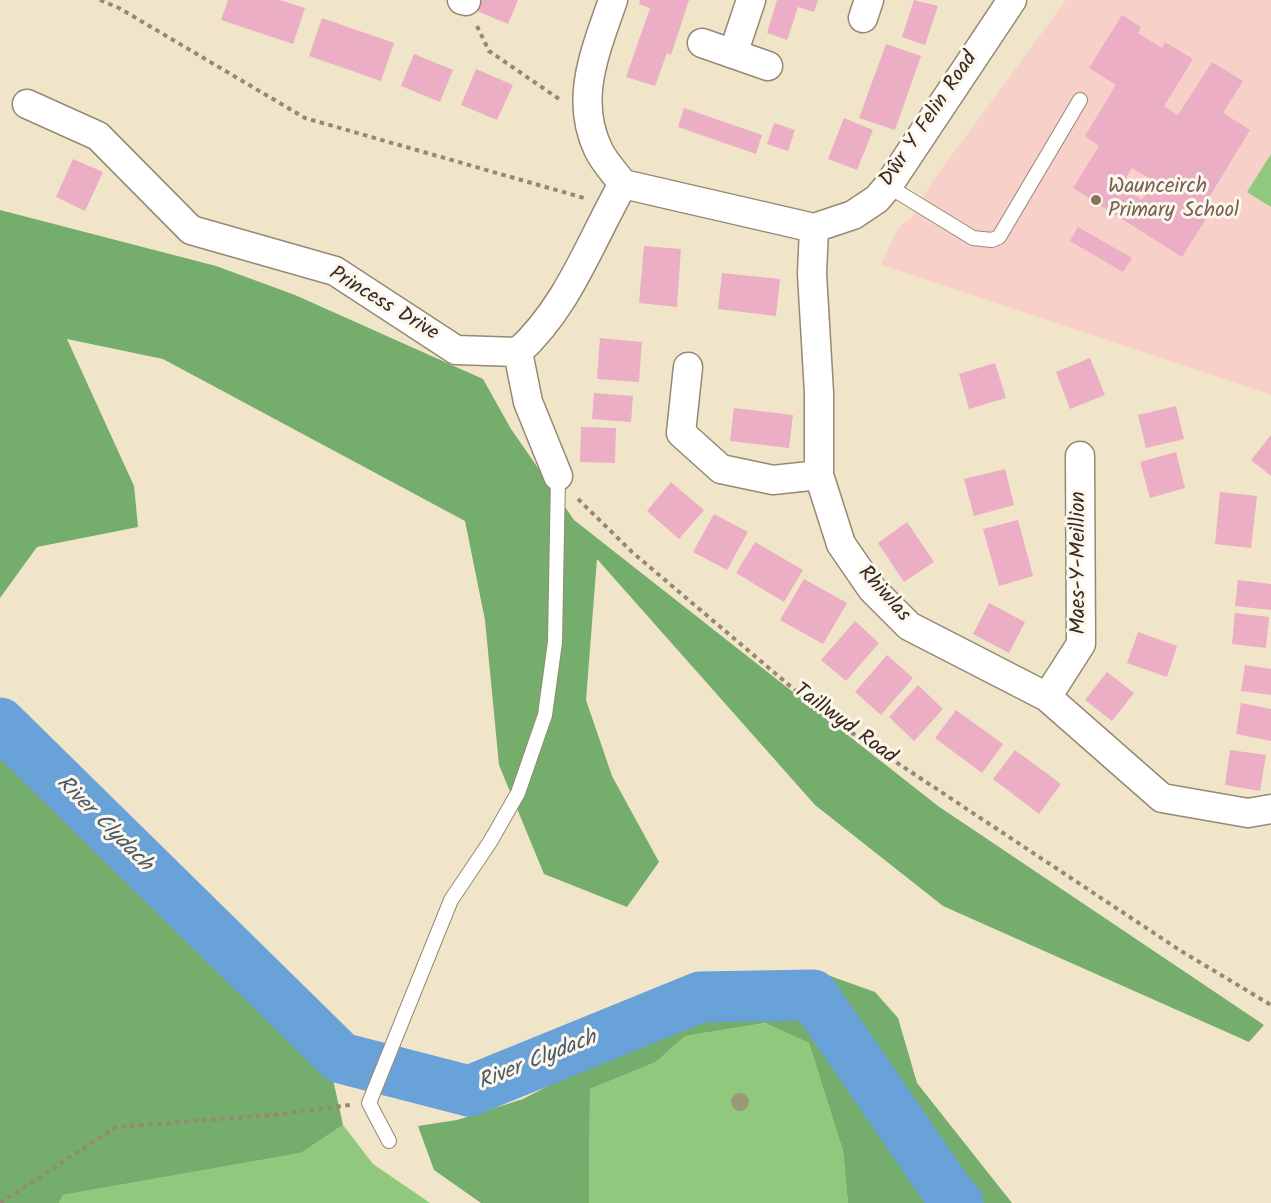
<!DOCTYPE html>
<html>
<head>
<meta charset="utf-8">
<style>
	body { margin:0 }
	canvas { display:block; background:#f0e5c8 }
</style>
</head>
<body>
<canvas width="1271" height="1203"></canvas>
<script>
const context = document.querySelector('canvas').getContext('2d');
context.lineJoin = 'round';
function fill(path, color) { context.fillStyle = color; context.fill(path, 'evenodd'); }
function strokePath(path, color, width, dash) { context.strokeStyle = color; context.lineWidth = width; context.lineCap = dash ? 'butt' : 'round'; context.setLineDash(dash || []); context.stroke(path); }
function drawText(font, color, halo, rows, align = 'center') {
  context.font = font + ' Kalam,sans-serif'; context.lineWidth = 6; context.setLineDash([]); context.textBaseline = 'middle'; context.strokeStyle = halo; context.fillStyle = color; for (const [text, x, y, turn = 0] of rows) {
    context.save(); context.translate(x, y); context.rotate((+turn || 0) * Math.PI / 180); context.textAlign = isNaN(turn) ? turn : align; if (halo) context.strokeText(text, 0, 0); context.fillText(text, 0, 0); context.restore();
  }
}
const built = new Path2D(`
	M1066,0h205v395l-390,-130 17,-37 13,-10 21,-36z`);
const green = new Path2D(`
	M1271,154v53l-24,-15z
	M765,1023l44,20 34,108 5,52h-259l1,-114 66,-27 29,-26z
	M343,1125l30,39 57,39h-371l4,-8 238,-42z`);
const forest = new Path2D(`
	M0,210l216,56 79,29 188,84 28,50 63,91 364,286 326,219 -15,17 -306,-136 -128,-101 -218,-246 -11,141 26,76 47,86 -32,45 -83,-33 -45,-109 -14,-145 -20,-99 -302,-162 -96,-20 67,147 4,41 -101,20 -37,51z
	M0,749l331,321 12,55 -42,28 -238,42 -4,8h-59z
	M819,972l56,20 23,26 19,65 95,120h-164l-5,-52 -34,-108 -44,-20 -80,13 -29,26 -66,27 -1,114h-108l-47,-33 -16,-44 39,-6 66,-21 61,-32 61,-26 110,-64z`);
const river = new Path2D(`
	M0,723l341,335 128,33 231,-94 113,-2 135,197 10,11`);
const building = new Path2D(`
	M228,0h52l25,8 -12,36 -72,-24z
	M482,0h36l-10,24 -31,-13z
	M640,0h49l-18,55 -4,-2 -12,33 -29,-9 24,-69 -11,-4z
	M777,0h41l-4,12 -16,-5 -11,33 -20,-7z
	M914,0l24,6 -13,39 -23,-8z
	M1122,15l19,12 -3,6 24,15 3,-6 28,17 -29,47 14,9 34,-53 31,19 -20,32 27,17 -42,69 8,4 -34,54 -109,-69 26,-42 -14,-10 31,-51 -27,-17zM1132,168l22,13 -12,19 -21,-14z
	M322,18l72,25 -13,38 -72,-25z
	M886,44l35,12 -26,74 -36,-12z
	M414,54l39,16 -13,32 -39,-16z
	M476,69l37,16 -16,35 -36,-15z
	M684,108l78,27 -6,19 -78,-27z
	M844,118l29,12 -16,40 -29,-11z
	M774,123l21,7 -7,21 -21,-7z
	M73,159l30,13 -18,39 -29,-14z
	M1078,227l54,31 -9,14 -53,-31z
	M644,246l37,3 -4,58 -38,-4z
	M722,273l58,6 -4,37 -58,-7z
	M600,338l42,4 -3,40 -42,-3z
	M1090,358l15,37 -35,14 -14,-37z
	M995,363l11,35 -37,11 -10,-35z
	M594,393l39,3 -2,26 -39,-3z
	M1176,406l8,33 -38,9 -8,-33z
	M734,408l59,7 -4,33 -59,-7z
	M581,427l35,1 -1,35 -35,-1z
	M1271,435v41l-20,-16z
	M1176,452l9,36 -35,10 -10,-36z
	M1005,469l9,36 -40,11 -10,-37z
	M671,482l33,28 -25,29 -32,-28z
	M1220,492l37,4 -6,52 -36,-4z
	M714,514l34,18 -21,38 -34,-18z
	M1018,520l15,56 -34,10 -16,-57z
	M907,522l27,40 -30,20 -26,-39z
	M755,542l48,28 -19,32 -48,-29z
	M804,579l43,24 -24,41 -43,-24z
	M1238,580l33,4v26l-36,-4z
	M989,603l36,19 -16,31 -36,-19z
	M1235,613l34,4 -3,31 -34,-4z
	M855,621l24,22 -33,38 -25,-21z
	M1138,632l39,14 -10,31 -40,-14z
	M887,655l26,23 -32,37 -26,-23z
	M1245,665l26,4v26l-30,-4z
	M1107,672l27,21 -22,28 -27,-21z
	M918,685l25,24 -29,32 -25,-24z
	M1241,703l30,6v32l-35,-7z
	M956,710l47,34 -21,29 -47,-35z
	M1015,750l46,34 -22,30 -46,-35z
	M1230,750l36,5 -6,36 -35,-6z`);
const path = new Path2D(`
	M100,0l19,8 186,110 279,80
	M477,26l12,25 70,48
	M578,499l54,53 190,161 359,238 90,54
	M0,1203l116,-76 156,-12 78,-10`);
const lane = new Path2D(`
	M888,186l85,52 19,2 7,-3 81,-137
	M389,1141l-20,-38 82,-203 39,-58 28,-49 27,-78 10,-73 3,-166`);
const street = new Path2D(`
	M462,0l4,1
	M613,0c-17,50 -39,98 -15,149 6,13 17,24 25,35
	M863,18l6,-18
	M702,43l66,23
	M733,54l18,-54
	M27,104l71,32 93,94 144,41 121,79 62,2c50,-45 72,-110 105,-168
	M623,184l191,44 39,-13 24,-16 11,-13 124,-186
	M814,228l-2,46 7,119v82l22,69 31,45 37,37 138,71 115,101 86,15 23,-4
	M518,352l10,50 30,74
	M688,367l-7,66 40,36 52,11 46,-5
	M1047,697l34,-53 -1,-188`);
const trees = [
	[740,1102]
];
const markers = [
	[1096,200,6,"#8d6e63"]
];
const streetNames = [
	["Dŵr Y Felin Road",930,120,-56],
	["Princess Drive",383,305,31],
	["Maes-Y-Meillion",1080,563,-90],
	["Rhiwlas",883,595,48],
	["Taillwyd Road",844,725,36]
];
const educationNames = [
	["Waunceirch",1108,188],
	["Primary School",1108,212]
];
const waterNames = [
	["River Clydach",103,825,45],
	["River Clydach",538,1062,-22]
];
fill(built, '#f7d0ca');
fill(green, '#90c97d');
fill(forest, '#74ad6c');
strokePath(river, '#68a2d8', 51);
fill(building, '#ebaec5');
strokePath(lane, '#968873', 16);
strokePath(street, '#968873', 31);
strokePath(path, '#968873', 4, [4.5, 4.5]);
strokePath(lane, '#fff', 14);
strokePath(street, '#fff', 28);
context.fillStyle = '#9a997a';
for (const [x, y] of trees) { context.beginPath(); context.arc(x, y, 9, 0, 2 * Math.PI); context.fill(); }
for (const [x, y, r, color] of markers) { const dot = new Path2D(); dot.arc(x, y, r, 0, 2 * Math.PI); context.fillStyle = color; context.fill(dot); strokePath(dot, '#fbf7ec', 2); }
drawText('21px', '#3b2a1e', '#fbf7ec', streetNames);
drawText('21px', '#785e54', '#fbf7ec', educationNames, 'left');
drawText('italic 22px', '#4d5a68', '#fbf7ec', waterNames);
</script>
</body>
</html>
